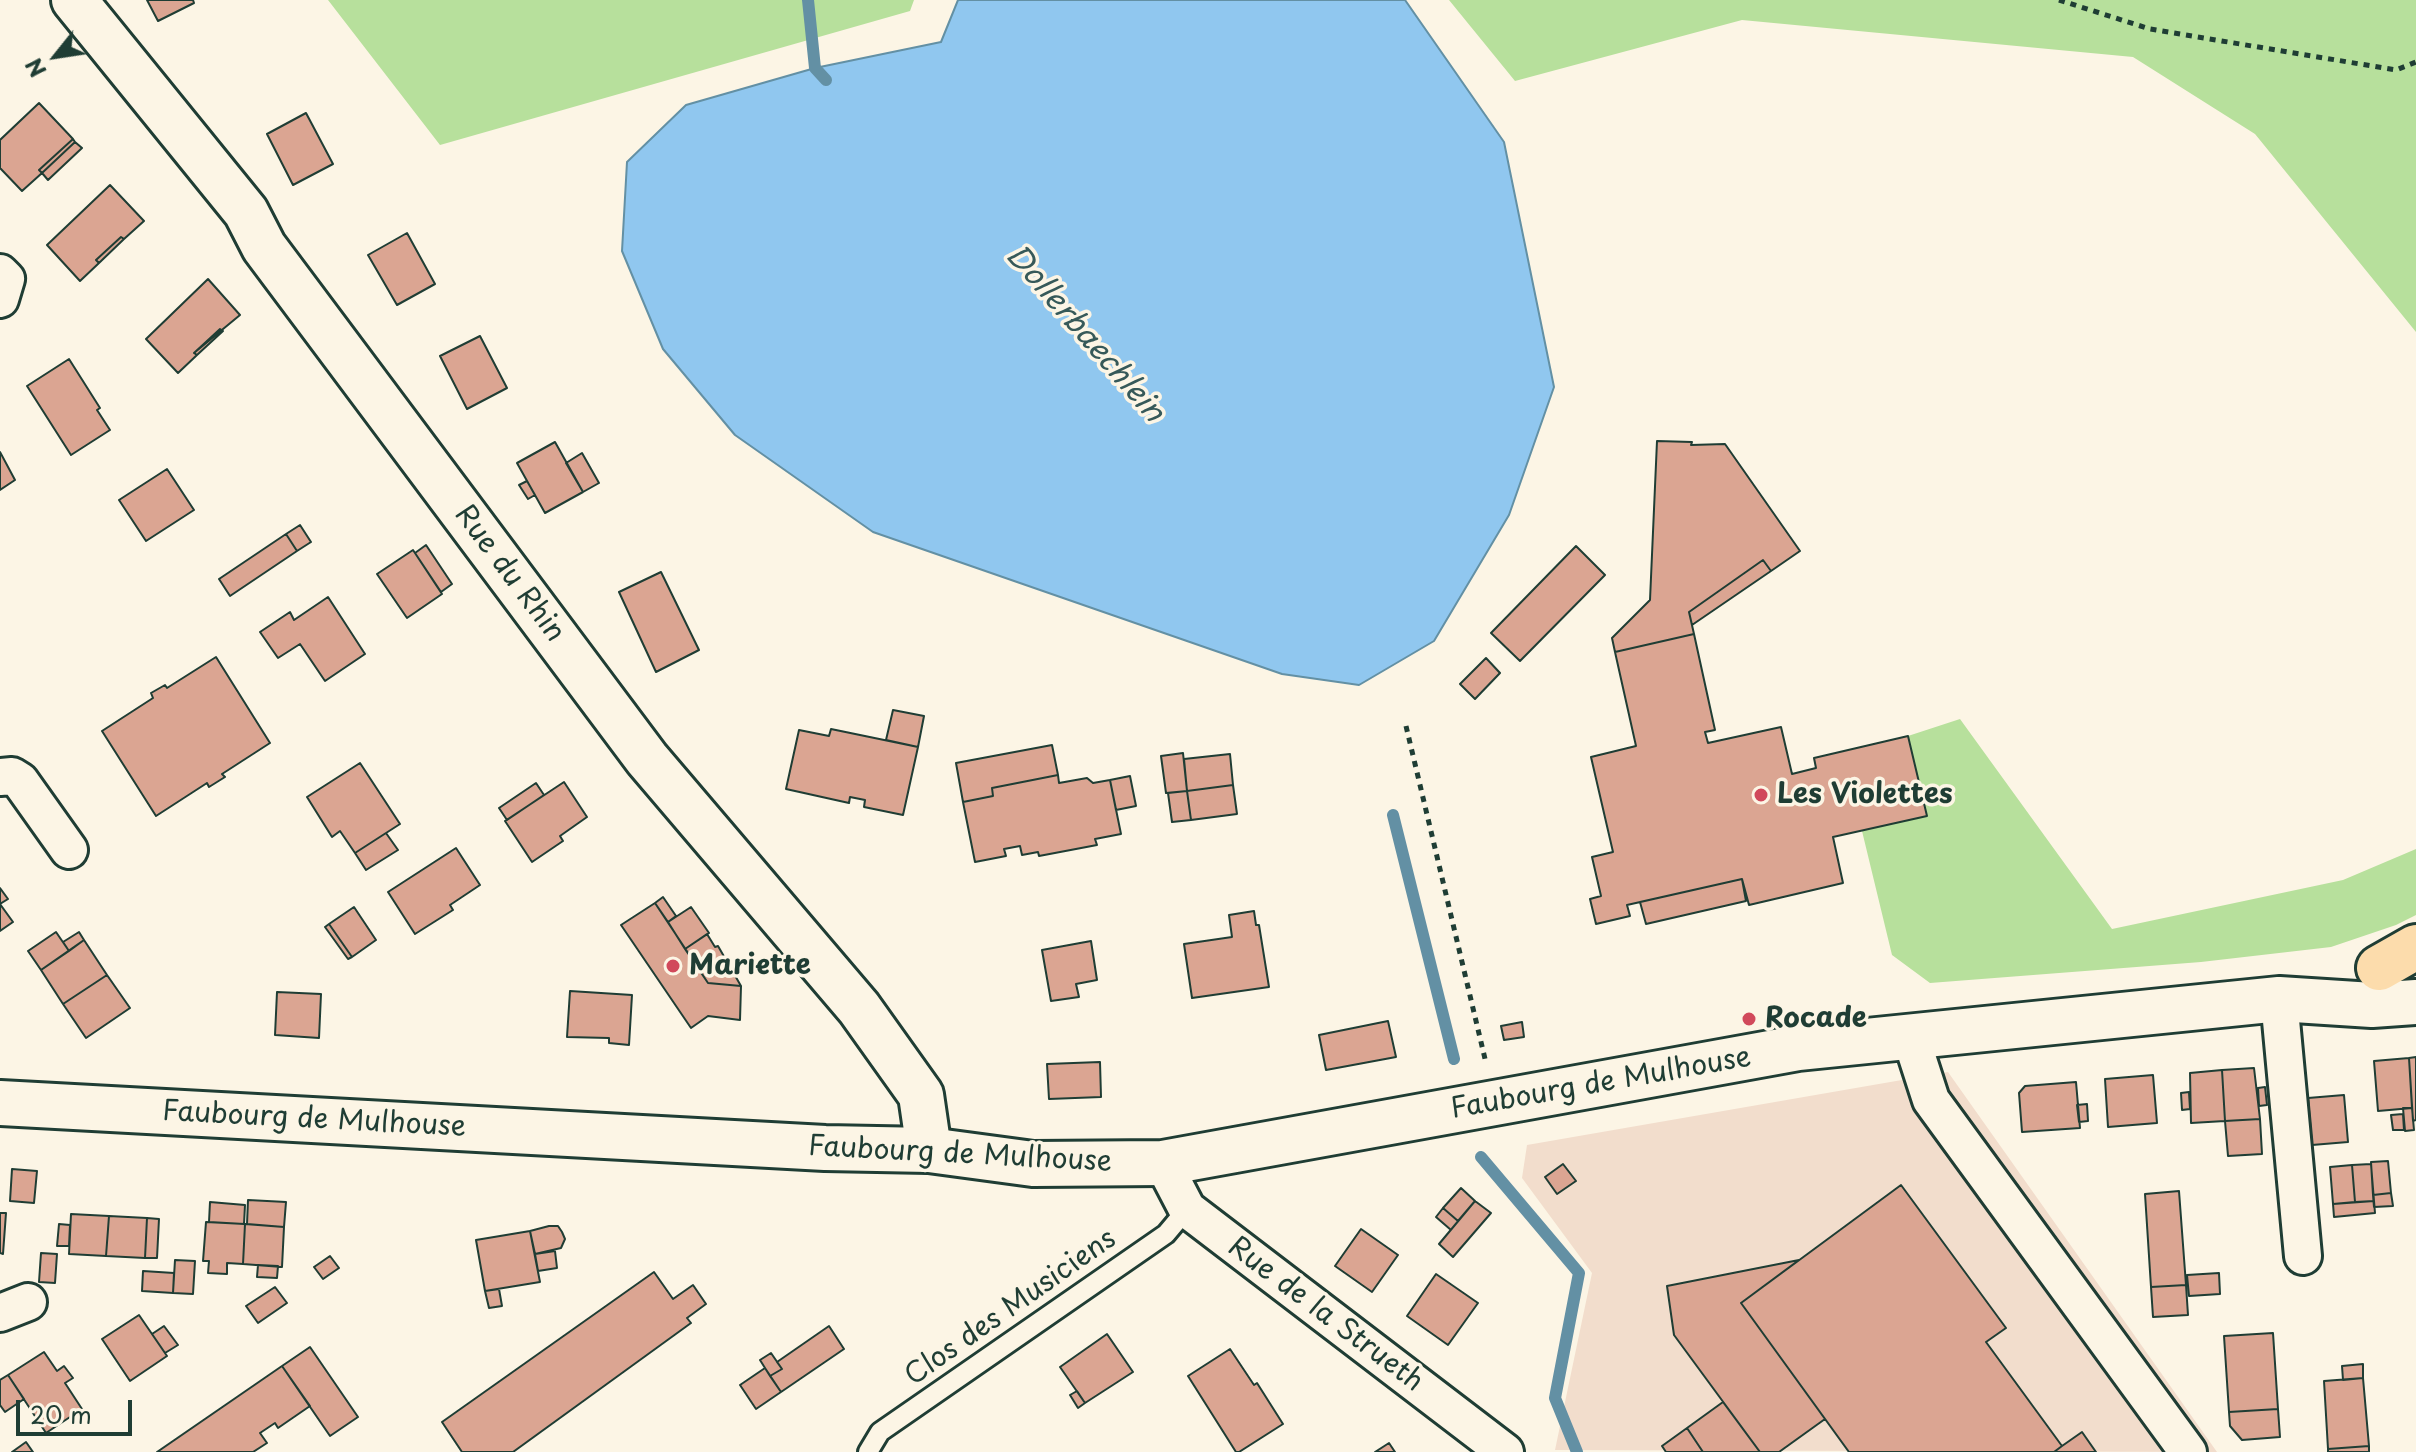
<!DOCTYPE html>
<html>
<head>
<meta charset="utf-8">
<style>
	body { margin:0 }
	#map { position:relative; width:2416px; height:1452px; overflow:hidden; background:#fcf5e5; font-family:"Playpen Sans",sans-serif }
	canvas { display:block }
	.north { position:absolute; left:16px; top:16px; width:80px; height:80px; -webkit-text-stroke:6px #fcf5e5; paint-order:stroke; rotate:240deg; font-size:22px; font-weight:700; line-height:32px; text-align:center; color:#1f3d34 }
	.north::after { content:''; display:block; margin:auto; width:28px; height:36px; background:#1f3d34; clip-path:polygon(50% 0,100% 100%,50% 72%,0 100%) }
	.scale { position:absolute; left:16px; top:1400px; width:116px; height:36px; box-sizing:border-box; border:4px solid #1f3d34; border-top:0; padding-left:10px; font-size:24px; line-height:28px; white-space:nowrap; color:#1f3d34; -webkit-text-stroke:6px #fcf5e5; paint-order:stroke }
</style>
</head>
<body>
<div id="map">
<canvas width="2416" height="1452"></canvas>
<div class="north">N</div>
<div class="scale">20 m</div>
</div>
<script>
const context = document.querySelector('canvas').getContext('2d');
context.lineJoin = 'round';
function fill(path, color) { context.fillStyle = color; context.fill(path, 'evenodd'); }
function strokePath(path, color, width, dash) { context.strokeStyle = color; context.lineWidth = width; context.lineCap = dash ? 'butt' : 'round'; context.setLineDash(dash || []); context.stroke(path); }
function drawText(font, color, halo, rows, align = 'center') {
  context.font = font + ' "Playpen Sans",sans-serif'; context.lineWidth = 7; context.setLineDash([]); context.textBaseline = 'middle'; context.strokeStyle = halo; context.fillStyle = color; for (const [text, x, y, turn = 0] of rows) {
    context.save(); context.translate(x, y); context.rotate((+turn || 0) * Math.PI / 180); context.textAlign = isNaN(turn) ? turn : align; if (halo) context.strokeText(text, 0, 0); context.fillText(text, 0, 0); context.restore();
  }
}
const built = new Path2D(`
	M1948,1072l269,380 -662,-2 37,-177 -70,-95 5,-33z`);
const green = new Path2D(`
	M328,0h586l-4,11 -470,134z
	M1449,0h967v332l-161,-198 -122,-77 -391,-37 -227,61z
	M1960,719l152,210 231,-49 73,-31v66l-20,10 -65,22 -130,15 -271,21 -38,-28 -30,-124 65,-15 -19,-80z`);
const water = new Path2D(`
	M958,0h447l99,142 50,245 -45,128 -75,126 -75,44 -77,-11 -409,-142 -138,-97 -72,-86 -41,-98 5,-89 59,-57 129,-37 126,-26z`);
const stream = new Path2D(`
	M808,0l7,68 11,12
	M1393,815l61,244
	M1481,1157l98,116 -24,125 22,54`);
const building = new Path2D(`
	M147,0h46l1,3 -36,18z
	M39,103l34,36 -34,31 3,3 -20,18 -22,-23v-28z
	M306,113l27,51 -40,21 -26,-51z
	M73,139l2,3 -33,31 -3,-3z
	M75,142l7,6 -34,32 -6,-7z
	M110,185l34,36 -20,18 -3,-2 -25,23 3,3 -19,18 -33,-36z
	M407,233l28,51 -38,21 -29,-50z
	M121,237l3,2 -25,24 -3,-3z
	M208,279l32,36 -46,38 3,2 -19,18 -32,-34z
	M220,329l3,2 -26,24 -3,-2z
	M480,336l27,52 -40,21 -27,-53z
	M69,359l31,49 -3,2 13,20 -39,25 -44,-69z
	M1657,441l35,1 -1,3 34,-1 75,107 -29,20 -8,-11 -74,52 5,22 -79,18 -3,-14 38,-38z
	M555,442l28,50 -38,21 -28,-50z
	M0,452l15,28 -15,10z
	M582,453l17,30 -16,9 -17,-29z
	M167,469l27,41 -48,31 -27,-41z
	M527,481l8,14 -7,4 -9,-14z
	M300,525l11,17 -14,9 -11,-17z
	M286,534l11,17 -67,45 -11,-17z
	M426,545l26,39 -11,8 -26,-39z
	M1576,546l29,29 -85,86 -29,-28z
	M413,550l29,44 -35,24 -30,-44z
	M1763,560l8,11 -79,54 -3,-13z
	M661,572l38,78 -43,22 -37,-80z
	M328,597l37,57 -40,27 -25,-37 -22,14 -18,-26 30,-20 4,8z
	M1694,634l21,96 -10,2 3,11 73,-16 11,47 24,-6 -2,-10 94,-22 19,80 -94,21 10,46 -94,22 -7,-26 -115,26 3,11 -34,8 -6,-25 11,-3 -9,-39 21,-5 -22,-95 45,-11 -21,-94z
	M216,657l54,86 -48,31 3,3 -16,10 -2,-4 -51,33 -54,-85 51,-33 -2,-5 14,-8 2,3z
	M1486,658l14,15 -25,26 -15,-15z
	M893,710l31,6 -6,31 -32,-7z
	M831,729l87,18 -15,68 -39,-8 1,-7 -15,-3 -1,6 -63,-14 13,-59 30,6z
	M1052,745l6,30 -66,13 1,8 -30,6 -7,-39z
	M1183,753l4,38 -21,2 -5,-37z
	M1230,754l3,31 -46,6 -3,-32z
	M360,763l40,61 -45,29 -15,-22 -8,6 -25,-40z
	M1058,775l1,8 28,-5 6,5 17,-3 11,54 -26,5 2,6 -58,11 -1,-4 -16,3 -2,-9 -16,3 2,7 -31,6 -12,-60 30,-6 -1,-8z
	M1130,776l6,30 -20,4 -6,-30z
	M564,782l23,35 -27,19 3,5 -31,21 -27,-41z
	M536,783l8,12 -37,25 -8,-12z
	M1233,785l4,29 -46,6 -4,-29z
	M1187,791l4,29 -19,2 -4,-29z
	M386,833l12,17 -32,20 -11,-17z
	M456,848l24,37 -30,20 3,5 -38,24 -27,-42z
	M1742,879l4,22 -100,23 -6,-22z
	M0,888l8,11 -8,5z
	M663,897l13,19 -8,6 -13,-19z
	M655,903l53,80 33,3 -1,34 -32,-4 -17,12 -70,-103z
	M0,904l13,18 -13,9z
	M354,907l22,33 -24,17 -23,-33z
	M691,907l18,26 -24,16 -17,-27z
	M1254,911l2,14h3l10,62 -77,11 -8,-54 48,-7 -3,-22z
	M329,924l23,33 -4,2 -23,-32z
	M56,932l13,19 -28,19 -13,-19z
	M79,932l5,8 -15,11 -6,-9z
	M707,934l8,13 3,-1 23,40 -33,-3 -23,-34z
	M84,940l23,35 -44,29 -22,-34z
	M1091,941l6,39 -21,4 3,13 -28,4 -9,-51z
	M107,975l23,33 -44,30 -23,-34z
	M570,991l62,4 -3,50 -20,-2v-5l-42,-1z
	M277,992l44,2 -2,44 -44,-3z
	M1388,1021l8,36 -70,13 -7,-35z
	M1522,1022l2,15 -20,3 -3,-14z
	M2416,1057v63l-3,1 -4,-63z
	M2409,1058l3,50 -34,3 -4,-50z
	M1100,1062l1,35 -52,2 -2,-35z
	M2254,1068l6,51 -35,2 -3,-51z
	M2222,1070l3,51 -34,2 -1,-50z
	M2153,1075l4,48 -49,4 -3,-48z
	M2076,1082l4,46 -58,4 -3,-39 6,-7z
	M2265,1087l2,18 -8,1 -1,-18z
	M2189,1092l1,17 -8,1 -1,-17z
	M2344,1095l4,47 -36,3 -4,-47z
	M2087,1104l1,17 -9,1 -2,-17z
	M2403,1108h9l2,22 -9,1z
	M2403,1114l1,16h-11l-2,-15z
	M2260,1119l2,35 -34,2 -3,-35z
	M2388,1161l3,32 -18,2 -2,-33z
	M1563,1164l13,17 -19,13 -12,-17z
	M2371,1164l3,37 -19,1 -3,-37z
	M2352,1165l3,37 -22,2 -3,-37z
	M12,1169l25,2 -3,32 -24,-2z
	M1901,1185l105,143 -20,14 76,104 -8,6h-205l-108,-149z
	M1461,1188l14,13 -17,20 -15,-13z
	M2179,1191l7,94 -35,2 -6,-93z
	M2391,1193l2,13 -19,1 -1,-12z
	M248,1200l38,2 -2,25 -37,-3z
	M1475,1201l16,12 -38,44 -14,-13z
	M2374,1201l1,12 -41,4 -1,-13z
	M210,1202l35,3 -1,19 -35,-2z
	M1443,1208l15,13 -7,9 -15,-13z
	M0,1213h6l-3,41 -3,-1z
	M71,1214l38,2 -3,40 -37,-2z
	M109,1216l38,2 -2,40 -39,-2z
	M147,1218l12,1 -2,39h-12z
	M206,1222l39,2 -2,40 -16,-1v11l-19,-1 1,-12h-6z
	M59,1224l11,1 -1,21h-12z
	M245,1224l39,3 -2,40 -39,-3z
	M549,1226h9l4,6 3,7 -4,9 -26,6 -5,-23z
	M1361,1229l37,26 -26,37 -37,-26z
	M530,1231l10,51 -55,9 -9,-51z
	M555,1251l2,17 -19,3 -3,-17z
	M41,1253l16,1 -2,29 -16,-1z
	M330,1256l9,12 -16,11 -9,-12z
	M175,1260l20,1 -2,33 -20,-1z
	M1799,1260l-58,43 84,116 -46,33h-19l-86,-117 -7,-49z
	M258,1265l20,1 -1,12 -20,-1z
	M143,1271l31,2 -1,20 -31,-2z
	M654,1272l19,27 20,-14 13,19 -19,14 4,5 -178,129h-51l-20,-30z
	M2219,1273l1,21 -31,2 -2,-21z
	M1436,1274l42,29 -30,42 -41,-29z
	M2186,1285l2,30 -35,2 -2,-30z
	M275,1287l12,16 -29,20 -12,-17z
	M499,1289l3,17 -13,2 -4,-17z
	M139,1315l28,41 -37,25 -28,-42z
	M164,1326l14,19 -13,8 -13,-19z
	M829,1326l15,23 -63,43 -11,-16 12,-7 -5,-7z
	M2273,1333l5,76 -49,3 -5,-76z
	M1107,1334l26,38 -48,31 -25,-36z
	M310,1347l48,70 -28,19 -48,-70z
	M1230,1349l24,36 3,-2 26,41 -44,28h-3l-48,-76z
	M44,1352l13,19 7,-5 9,12 -8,5 17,26 -36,24 -38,-58z
	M771,1353l11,16 -12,7 -10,-16z
	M2363,1364v14l-20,2 -1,-14z
	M282,1366l28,40 -32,22 -3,-5 -15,10 7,10 -14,9h-96z
	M765,1368l16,24 -25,17 -16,-24z
	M8,1375l16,24 -19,13 -5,-7v-25z
	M2363,1378l6,68 -41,3 -4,-68z
	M1077,1391l8,12 -7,5 -8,-13z
	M1723,1402l37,50h-57l-16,-24z
	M2278,1409l2,28 -38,3 -12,-14 -1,-14z
	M1687,1428l16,24h-37l-4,-6z
	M2082,1432l14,20h-42l8,-6z
	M26,1442l7,10h-21z
	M1389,1443l6,9h-20z
	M2369,1446v6h-41v-3z`);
const path = new Path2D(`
	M2059,0l91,29 246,41 20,-8
	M1406,726l80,337`);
const service = new Path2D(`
	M868,1452l12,-20 286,-198 21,-25`);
const minor = new Path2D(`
	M0,273l6,6 -6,20
	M0,777l12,-1 8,5 49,69
	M2279,999l24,257
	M1911,1038l20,62 257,352
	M1163,1163l24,46 318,243
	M0,1313l28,-11`);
const tertiary = new Path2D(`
	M74,0l172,212 18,35 383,512 212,249 62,87 8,55`);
const secondary = new Path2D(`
	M0,1103l825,45 104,2 104,14 130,-1 635,-115 481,-49 93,6 44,-3`);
const trunk = new Path2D(`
	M2379,968l37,-21`);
const markers = [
	[1761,795,8,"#d1495b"],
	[673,966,8,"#d1495b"],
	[1749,1019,8,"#d1495b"]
];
const streetNames = [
	["Rue du Rhin",509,574,53],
	["Faubourg de Mulhouse",1601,1084,-10],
	["Faubourg de Mulhouse",314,1120,3],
	["Faubourg de Mulhouse",960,1155,3],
	["Clos des Musiciens",1011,1308,-35],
	["Rue de la Strueth",1325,1315,37]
];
const poiNames = [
	["Les Violettes",1777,795],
	["Mariette",689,966],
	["Rocade",1765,1019]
];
const waterNames = [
	["Dollerbaechlein",1084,334,49]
];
fill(built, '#f2ddcc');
fill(green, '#b7e09c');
fill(water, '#90c7ef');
strokePath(water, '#6390a4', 2);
strokePath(stream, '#6390a4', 12);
fill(building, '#dba592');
strokePath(building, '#1f3d34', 2);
strokePath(service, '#1f3d34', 24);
strokePath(minor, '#1f3d34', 42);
strokePath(tertiary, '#1f3d34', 50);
strokePath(secondary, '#1f3d34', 50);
strokePath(trunk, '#1f3d34', 50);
strokePath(path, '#1f3d34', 5, [6, 6]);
strokePath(service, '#fcf5e5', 18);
strokePath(minor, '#fcf5e5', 36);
strokePath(tertiary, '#fcf5e5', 44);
strokePath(secondary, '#fcf5e5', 44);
strokePath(trunk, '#fcdcac', 44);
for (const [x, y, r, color] of markers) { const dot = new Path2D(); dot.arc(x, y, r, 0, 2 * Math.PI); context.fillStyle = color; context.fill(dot); strokePath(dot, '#fcf5e5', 3); }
drawText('28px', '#1f3d34', '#fcf5e5', streetNames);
drawText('bold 28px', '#1f3d34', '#fcf5e5', poiNames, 'left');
drawText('italic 30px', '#365959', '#fcf5e5', waterNames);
</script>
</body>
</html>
